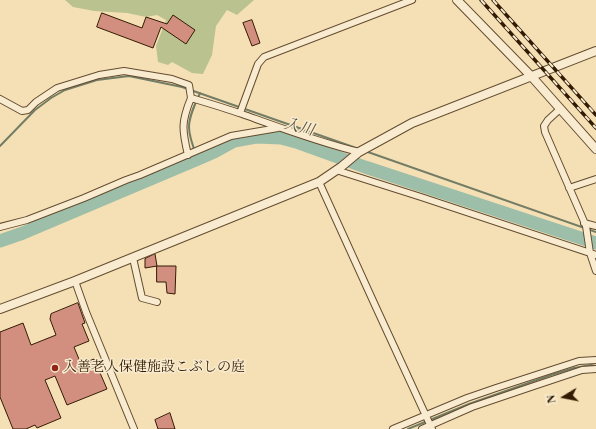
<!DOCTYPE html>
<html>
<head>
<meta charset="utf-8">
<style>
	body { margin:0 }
	#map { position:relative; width:596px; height:429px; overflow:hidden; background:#f5e0b5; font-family:"Libre Bodoni",serif }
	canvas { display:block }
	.north { position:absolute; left:544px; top:377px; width:40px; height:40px; -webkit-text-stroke:3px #f8ebcf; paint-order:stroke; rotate:260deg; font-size:11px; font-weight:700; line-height:16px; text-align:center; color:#331b03 }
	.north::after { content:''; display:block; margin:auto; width:14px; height:18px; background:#331b03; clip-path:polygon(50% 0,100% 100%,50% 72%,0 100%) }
</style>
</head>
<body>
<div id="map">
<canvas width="596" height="429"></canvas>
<div class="north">N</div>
</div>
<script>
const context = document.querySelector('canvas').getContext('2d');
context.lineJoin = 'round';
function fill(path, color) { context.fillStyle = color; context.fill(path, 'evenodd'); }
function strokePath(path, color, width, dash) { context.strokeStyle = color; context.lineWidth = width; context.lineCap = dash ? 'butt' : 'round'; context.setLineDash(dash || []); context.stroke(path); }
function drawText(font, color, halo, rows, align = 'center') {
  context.font = font + ' "Libre Bodoni","Noto Serif JP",serif'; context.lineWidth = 3; context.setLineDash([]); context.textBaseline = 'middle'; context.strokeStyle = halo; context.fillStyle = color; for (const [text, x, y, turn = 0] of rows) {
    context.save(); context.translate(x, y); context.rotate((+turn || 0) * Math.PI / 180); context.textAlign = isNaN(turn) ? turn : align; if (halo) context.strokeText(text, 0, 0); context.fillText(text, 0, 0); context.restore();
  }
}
const green = new Path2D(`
	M65,0h189l-17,15 -10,-5 -11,16 -4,29 -9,19 -11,-1 -20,-11 -4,3 -10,-3 -2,-16 10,-26 -9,-5 -11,2 -19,-4 -33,-2 -21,-4z`);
const stream = new Path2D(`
	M0,146l35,-36 16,-12 14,-8 32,-10 32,-4 53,11 177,62
	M365,151l231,81
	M198,159c-4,-10 -9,-21 -9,-32 0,-11 6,-23 11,-34
	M408,429l61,-25 82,-29 23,-7 17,-3 5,1`);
const river = new Path2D(`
	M0,241l23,-8 175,-74 16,-7 20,-11 22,-4 25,1 15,4 69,25 231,76`);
const building = new Path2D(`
	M102,13l40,15 4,-11 21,7 6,-9 22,15 -9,14 -25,-17 -8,21 -56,-21z
	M252,20l8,23 -8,3 -9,-23z
	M155,254l2,12 -12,2v-9z
	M157,266h19l-1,28 -8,-1 -1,-11h-9z
	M78,303l7,20 -3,1 7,17 -15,6 7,17 13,-5 13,30 -40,16 -12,-29 -10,4 16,38 -24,10 -2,-3 -9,4h-13l-13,-32v-65l23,-9 8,22 25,-10 -6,-16 1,-5z
	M170,413l5,16h-17l-3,-9z`);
const minor = new Path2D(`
	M0,99l22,12 6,-1 8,-8 21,-14 42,-13 25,-4 48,8 17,6 2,13c17,5 34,10 51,16 39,14 76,28 117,38
	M560,109l-12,11 -4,6 1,6 41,94 4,27 6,18
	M240,113l18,-49 6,-7 148,-57
	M188,155c-6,-25 -7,-33 3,-57
	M336,170l85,27 175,58
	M319,182l55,121 58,126
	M569,188l27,-9
	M584,223l12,3
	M0,227l27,-7 57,-22 42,-18 14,-5 91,-39 47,-8
	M133,258l9,40 15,4
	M75,281l11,31 48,117
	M393,429l74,-31 29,-10 83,-27 17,-1
	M422,429l50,-22 62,-21 48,-16 14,-1`);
const tertiary = new Path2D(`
	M457,0l75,77 64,72
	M0,309l75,-28 244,-99 22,-15 18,-15 53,-29 184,-72`);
const rail = new Path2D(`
	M481,0l115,128
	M493,0l103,115`);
const markers = [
	[55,368,4,"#8f2418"]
];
const poiNames = [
	["入善老人保健施設こぶしの庭",63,368]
];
const waterNames = [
	["入川",299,128,14]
];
fill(green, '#bac38f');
strokePath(stream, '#737d66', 2);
strokePath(river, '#9dbea8', 13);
fill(building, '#d28e7e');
strokePath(building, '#331b03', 1);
strokePath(minor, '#644c30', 8);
strokePath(tertiary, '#644c30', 10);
strokePath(minor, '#f8ebcf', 6);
strokePath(tertiary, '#f8ebcf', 8);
strokePath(rail, '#331b03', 3.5);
strokePath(rail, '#f8ebcf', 2, [6]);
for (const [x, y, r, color] of markers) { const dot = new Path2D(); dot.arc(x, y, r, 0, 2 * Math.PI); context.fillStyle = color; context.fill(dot); strokePath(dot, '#f8ebcf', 1.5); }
drawText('14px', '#331b03', '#f8ebcf', poiNames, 'left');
drawText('italic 15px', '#534c35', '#f8ebcf', waterNames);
</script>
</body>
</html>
